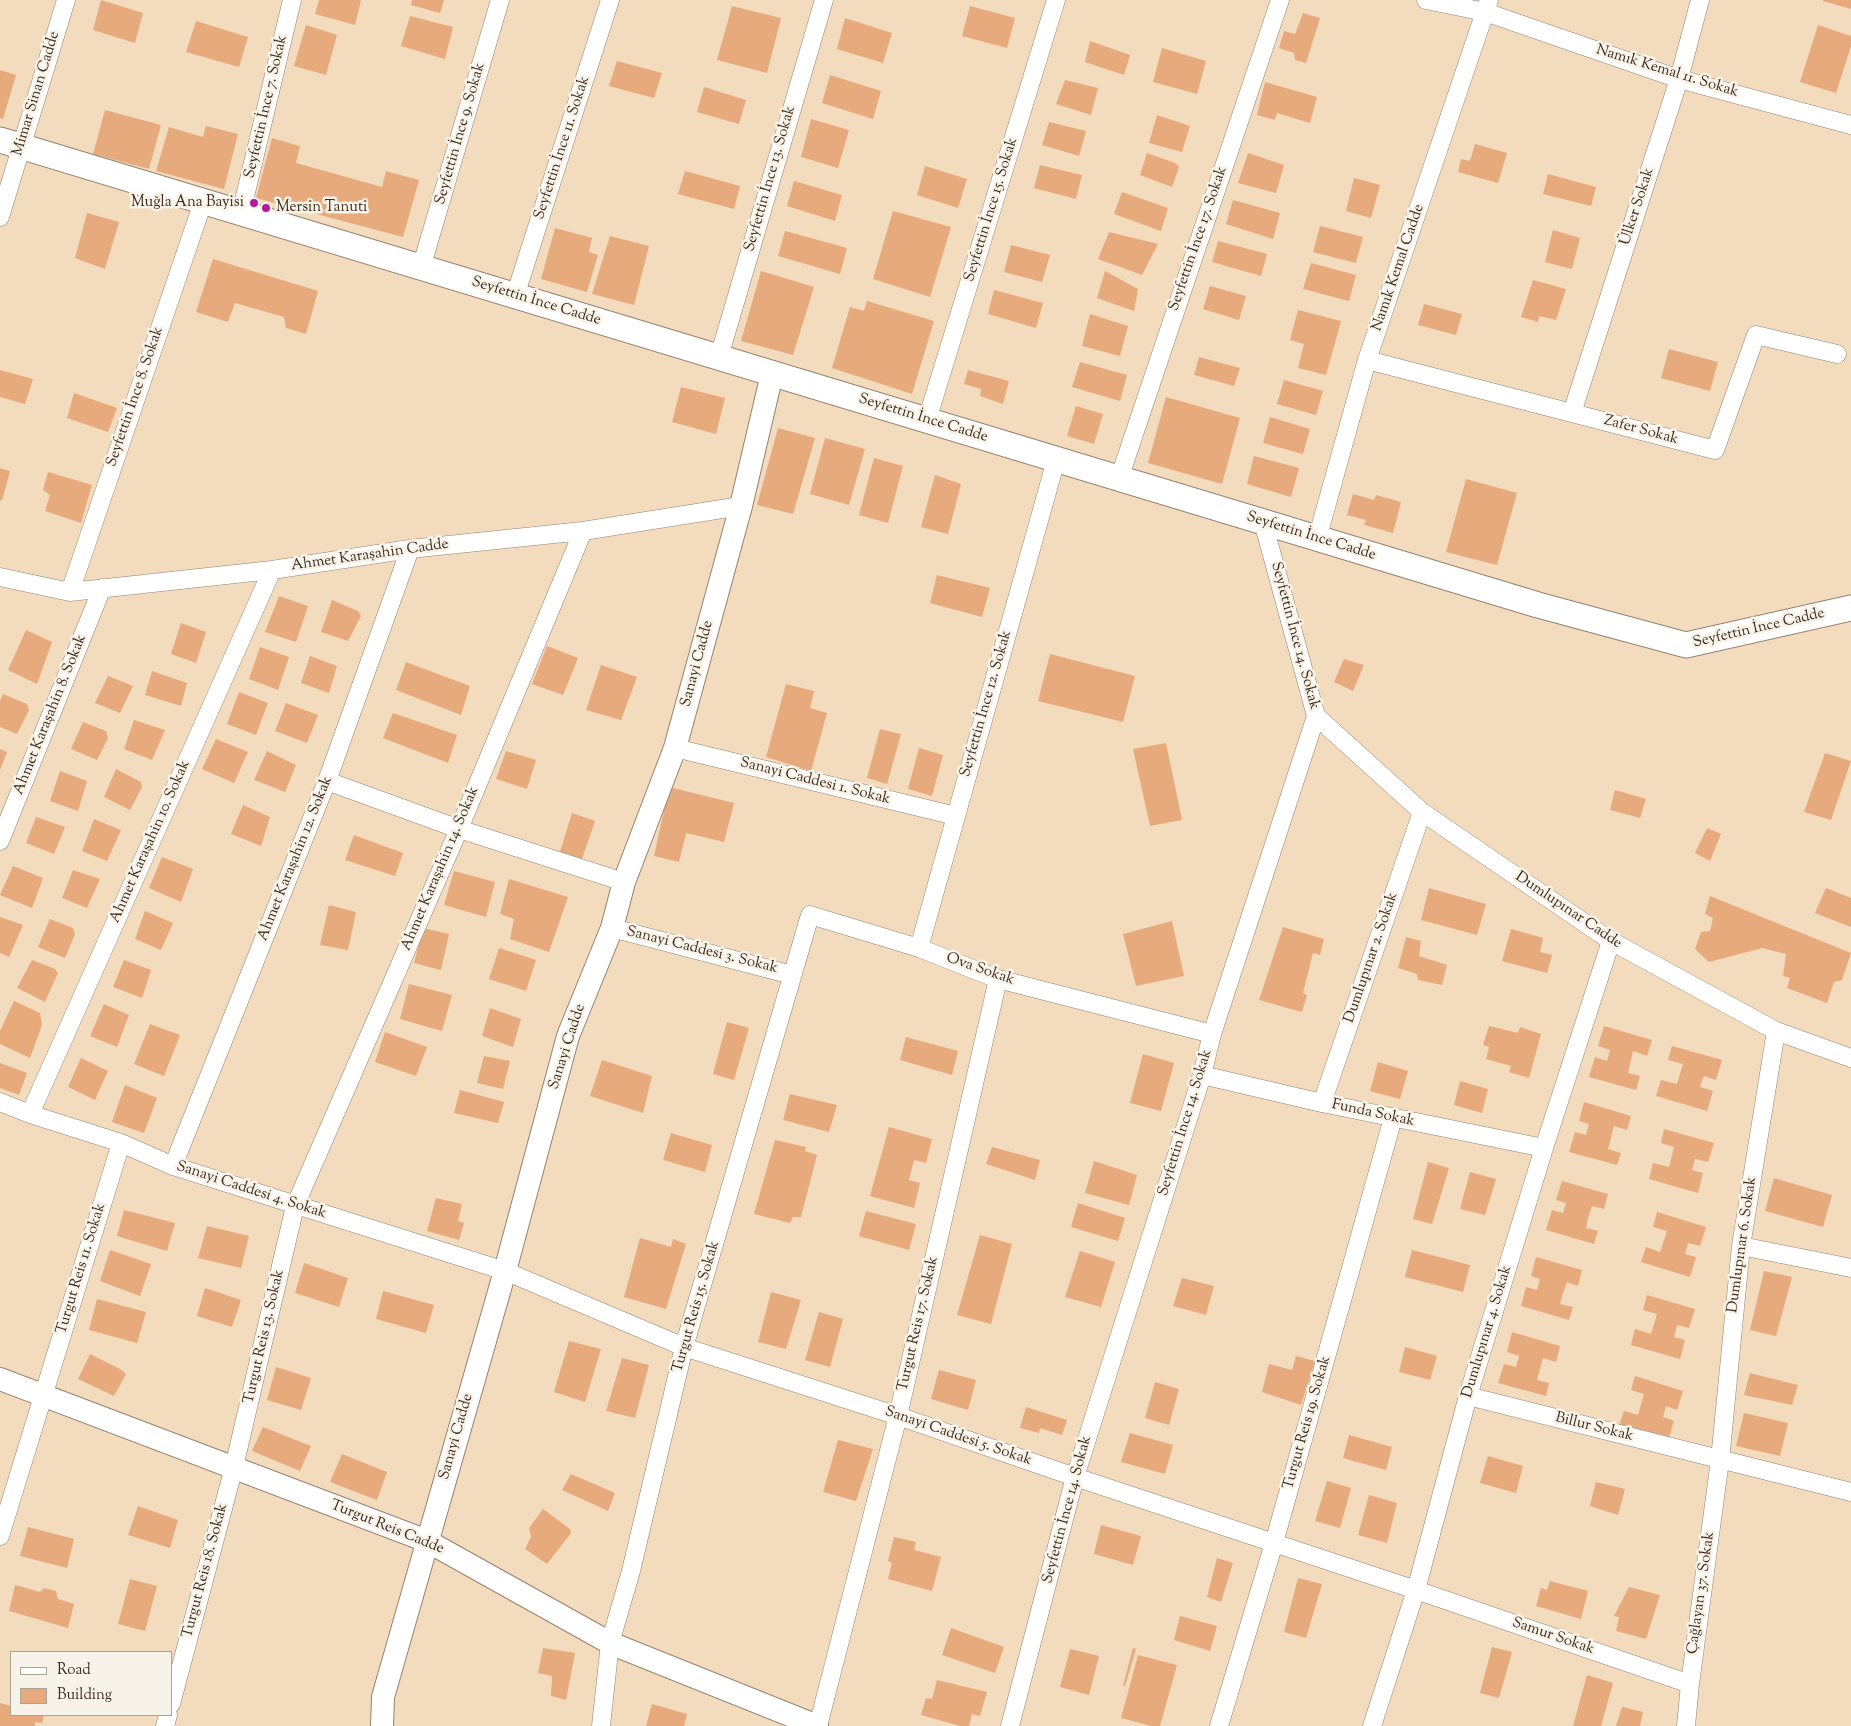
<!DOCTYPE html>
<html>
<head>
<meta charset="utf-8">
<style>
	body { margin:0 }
	#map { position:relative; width:1851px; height:1726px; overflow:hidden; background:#f3dbbe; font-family:"Sorts Mill Goudy",serif }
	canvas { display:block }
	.legend { position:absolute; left:10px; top:1651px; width:162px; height:65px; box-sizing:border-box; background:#f7f3e8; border:1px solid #aca397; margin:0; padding:6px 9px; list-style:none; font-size:15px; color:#3b2a1e }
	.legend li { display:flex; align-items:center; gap:10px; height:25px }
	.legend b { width:25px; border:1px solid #aca397 }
</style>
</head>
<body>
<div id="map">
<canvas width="1851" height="1726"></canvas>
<ul class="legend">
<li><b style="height:6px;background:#fff"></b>Road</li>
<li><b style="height:14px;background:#e7aa7c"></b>Building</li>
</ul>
</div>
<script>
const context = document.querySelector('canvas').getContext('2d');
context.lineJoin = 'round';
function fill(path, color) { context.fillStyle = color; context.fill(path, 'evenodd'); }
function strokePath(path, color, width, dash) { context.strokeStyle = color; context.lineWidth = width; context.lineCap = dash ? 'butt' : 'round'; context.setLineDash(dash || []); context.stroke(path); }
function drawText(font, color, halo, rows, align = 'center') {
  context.font = font + ' "Sorts Mill Goudy",serif'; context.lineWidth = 5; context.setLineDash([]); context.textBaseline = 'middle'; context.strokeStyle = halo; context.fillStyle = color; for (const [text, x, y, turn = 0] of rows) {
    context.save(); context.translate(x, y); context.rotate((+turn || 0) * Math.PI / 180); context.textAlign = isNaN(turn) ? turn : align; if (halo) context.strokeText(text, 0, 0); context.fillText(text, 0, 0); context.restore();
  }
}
const building = new Path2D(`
	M101,0l42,13 -8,30 -42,-13z
	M319,0h42l-6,25 -40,-11z
	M412,0h32l-4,13 -29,-8z
	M1823,0h28v9l-28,-8z
	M732,6l49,12 -14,55 -50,-13z
	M970,6l45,12 -8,30 -45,-12z
	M1303,13l17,5 -14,45 -11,-3 -1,-7 -15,-5 5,-17 11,3z
	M410,16l43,11 -8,32 -44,-13z
	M845,18l47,15 -9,30 -46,-14z
	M196,21l52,16 -9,30 -53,-15z
	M306,25l31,10 -11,40 -32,-9z
	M1818,25l33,11v10l-15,47 -36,-11z
	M1090,41l40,14 -6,20 -39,-13z
	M1162,48l44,13 -9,33 -44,-12z
	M617,61l45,12 -8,25 -45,-12z
	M0,70l16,5 -13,44 -3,-1z
	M830,75l51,16 -8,28 -51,-16z
	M1065,80l33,8 -7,27 -35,-11z
	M1265,82l52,15 -7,26 -33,-10 -2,7 -18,-5z
	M704,87l42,13 -7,24 -42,-12z
	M105,110l56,15 -12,44 -56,-15z
	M1157,115l33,11 -8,26 -33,-9z
	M811,119l38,11 -11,38 -37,-11z
	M1049,122l37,9 -7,25 -37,-11z
	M206,126l32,8 -14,55 -68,-18 13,-44 34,10z
	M272,138l28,8 -4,17 86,24 4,-16 33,9 -16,57 -147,-39z
	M1475,144l32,9 -9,30 -40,-11 3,-13 9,2z
	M1147,153l28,10 4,4 -7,20 -32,-12z
	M1248,153l36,12 -8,28 -38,-10z
	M1040,165l42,10 -6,24 -42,-11z
	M925,166l42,13 -9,29 -41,-13z
	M685,171l55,15 -6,23 -56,-15z
	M1548,174l48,13 -5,19 -48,-12z
	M1354,178l26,7 -9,33 -25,-7z
	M794,181l48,14 -7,26 -48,-15z
	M1122,192l46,16 -7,23 -47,-17z
	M1233,200l47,13 -7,26 -47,-15z
	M893,211l58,16 -21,70 -57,-18z
	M87,213l32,9 -14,47 -30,-11z
	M1320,226l43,11 -7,26 -43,-11z
	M555,228l37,10 -3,14 9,3 -11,37 -46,-13z
	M1553,230l27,8 -8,31 -27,-7z
	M785,231l62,17 -7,26 -62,-18z
	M1109,232l49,12 -16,31 -44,-16z
	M610,236l39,10 -15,59 -42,-11z
	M1218,241l49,13 -6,22 -49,-14z
	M1011,245l39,10 -8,27 -38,-10z
	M213,259l105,32 -12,43 -20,-6 -2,-11 -49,-14 -7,19 -32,-10z
	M1311,263l45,12 -7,26 -46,-12z
	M761,271l53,16 -21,68 -52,-14z
	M1105,271l33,18 -4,22 -37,-13z
	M1533,280l33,9 -10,31 -17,-4 -1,6 -17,-5z
	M1210,286l36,10 -7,24 -36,-11z
	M994,290l49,13 -7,25 -48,-14z
	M867,301l67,20 -22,73 -80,-26 18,-61 14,4z
	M1424,304l38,10 -6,21 -38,-10z
	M1298,310l43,11 -15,54 -28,-7 6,-24 -14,-4z
	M1090,314l38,12 -8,30 -38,-10z
	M1669,349l49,13 -8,29 -49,-13z
	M1199,357l41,11 -6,18 -40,-11z
	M1080,362l47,13 -7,26 -48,-14z
	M0,370l33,9 -8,25 -25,-7z
	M968,370l41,11 -6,23 -23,-8 1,-7 -17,-5z
	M1284,380l39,11 -7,24 -39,-11z
	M681,387l44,11 -9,36 -44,-12z
	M74,393l43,15 -9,24 -41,-14z
	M1166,397l74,21 -18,66 -74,-21z
	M1076,406l27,8 -9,30 -27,-8z
	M1270,417l40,12 -7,25 -40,-11z
	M778,428l37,10 -22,76 -36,-9z
	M825,438l40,11 -16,56 -39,-11z
	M1254,456l45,12 -8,29 -44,-13z
	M874,458l29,8 -15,57 -29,-8z
	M0,468l10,3 -8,30 -2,-1z
	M48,472l44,13 -11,38 -36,-12 5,-16 -7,-5z
	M935,475l26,9 -13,50 -27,-7z
	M1466,479l51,14 -20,72 -51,-13z
	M1353,494l21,6 2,-5 25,7 -8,31 -29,-8 2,-5 -19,-5z
	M937,575l53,13 -8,29 -52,-14z
	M279,596l29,10 -12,36 -31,-10z
	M332,600l26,11 3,5 -13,25 -27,-9z
	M181,623l25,9 -10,31 -25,-9z
	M26,630l26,12 -15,42 -29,-14z
	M547,646l31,12 -15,37 -31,-11z
	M260,647l29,10 -11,33 -29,-11z
	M1050,654l85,22 -12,46 -85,-21z
	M310,656l27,10 -8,27 -28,-10z
	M1344,659l20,6 -11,26 -19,-9z
	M406,662l64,24 -9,29 -65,-25z
	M601,665l36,12 -16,43 -35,-10z
	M152,671l35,12 -6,23 -36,-11z
	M108,676l25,10 -13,27 -25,-10z
	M786,684l28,7 -4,17 17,5 -16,58 -45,-14z
	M239,692l29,11 -12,32 -29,-11z
	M3,694l24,10 2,6 -12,24 -17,-7v-26z
	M286,703l32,12 -11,28 -32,-12z
	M393,713l64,22 -9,28 -65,-25z
	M134,720l31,10 -13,30 -28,-11z
	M83,722l23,9 2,7 -11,22 -26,-11z
	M880,729l21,5 -14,50 -20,-6z
	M216,739l32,13 -14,31 -32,-14z
	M1166,743l16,77 -32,6 -17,-77z
	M919,748l24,7 -11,41 -24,-7z
	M0,749l7,3 -7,18z
	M267,751l29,14 -11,27 -31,-12z
	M506,751l30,9 -9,29 -31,-10z
	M1825,753l26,8 -20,59 -27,-8z
	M116,769l25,13 1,5 -12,23 -26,-13z
	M60,771l27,10 -9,30 -28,-10z
	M669,787l65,16 -10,39 -38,-9 -7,29 -25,-6z
	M1615,790l31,9 -6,19 -30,-8z
	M243,805l27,12 -9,29 -30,-12z
	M572,813l23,8 -13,38 -22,-7z
	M36,817l29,10 -11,27 -28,-11z
	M94,819l27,11 -14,31 -25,-10z
	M1707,828l14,6 -11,27 -15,-8z
	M354,835l49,18 -8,23 -50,-16z
	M162,857l31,12 -12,33 -32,-14z
	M13,866l30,12 -11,30 -32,-13z
	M73,870l27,9 -13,29 -25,-10z
	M454,871l41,11 -9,35 -42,-12z
	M509,879l59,18 -19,55 -39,-13 4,-20 -14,-5z
	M1429,888l57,16 -9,31 -56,-15z
	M1826,888l25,10v29l-36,-14z
	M1710,896l141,57 -9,27 -8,2 -7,21 -40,-15 3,-10 -7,-2 3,-22 -24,-6 -53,14 -14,-13 6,-17 9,-1 3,-13 -8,-4z
	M329,905l27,7 -8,38 -28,-5z
	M145,911l28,12 -12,27 -26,-11z
	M0,917l23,8 -14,32 -9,-4z
	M50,919l23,9 2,6 -10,24 -27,-11z
	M1172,921l12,55 -48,10 -13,-52z
	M1283,927l41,12 -4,16 -7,-2 -10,40 4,2 -5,17 -43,-12z
	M423,928l26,6 -8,36 -27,-7z
	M1511,929l32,9 -3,14 12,3 -5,18 -45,-12z
	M1406,937l15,4 -2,15 28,9 -5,20 -24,-5 -1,-6 -19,-6z
	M499,948l37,12 -10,31 -37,-12z
	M32,960l23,9 3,4 -13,29 -28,-14z
	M124,960l27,10 -9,28 -29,-11z
	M409,984l43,11 -10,36 -42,-12z
	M14,1001l26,12 2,12 -12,33 -30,-14v-13z
	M104,1004l25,11 -12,32 -27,-11z
	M490,1008l31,11 -8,28 -31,-11z
	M727,1022l22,6 -15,52 -21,-6z
	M150,1024l30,11 -16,41 -30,-12z
	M1489,1026l29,7 2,-6 21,7 -12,44 -20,-6 2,-6 -25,-7 3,-12 -6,-2z
	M1604,1026l48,14 -5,16 -14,-5 -5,22 12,3 -4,14 -47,-13 6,-20 12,4 3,-11 -12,-4z
	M385,1032l42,15 -11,29 -41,-14z
	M906,1037l52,14 -6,24 -52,-15z
	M1672,1046l50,14 -6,20 -12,-4 -3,7 -1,4 13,4 -6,20 -51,-15 5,-16 16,4 6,-20 -15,-4z
	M1143,1054l31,9 -13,48 -31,-8z
	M484,1056l26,5 -7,28 -26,-6z
	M81,1058l27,13 -13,29 -27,-13z
	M602,1060l50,16 -9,37 -53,-17z
	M1378,1062l30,9 -8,28 -30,-8z
	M0,1063l27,10 -8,22 -19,-7z
	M1460,1081l28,8 -6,24 -28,-8z
	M125,1085l32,13 -13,35 -32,-11z
	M460,1090l44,12 -6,21 -44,-10z
	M790,1094l47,11 -8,27 -46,-12z
	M1584,1102l47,14 -4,14 -13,-4 -6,23 13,4 -4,12 -48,-13 6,-20 11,3 3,-11 -10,-3z
	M889,1127l43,12 -6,24 -12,-3 -5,20 11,3 -6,25 -44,-12z
	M1664,1129l50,14 -6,19 -13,-3 -3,11 11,3 -5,20 -49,-14 4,-16 16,4 5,-20 -13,-4z
	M671,1133l41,12 -7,27 -42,-12z
	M775,1140l31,7 -1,4 12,4 -16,62h-8l-3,6 -36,-9z
	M992,1147l48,13 -5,20 -49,-16z
	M1094,1161l43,14 -8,30 -44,-12z
	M1428,1162l21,6 -17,56 -19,-5z
	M1470,1172l26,7 -11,36 -25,-6z
	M1774,1178l58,17 -9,32 -58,-16z
	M1562,1181l46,13 -4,15 -12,-3 -4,12 -2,10 12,3 -4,13 -48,-14 6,-20 11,3 3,-10 -10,-3z
	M436,1198l26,6 -4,17 6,2 -5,17 -32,-9z
	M1078,1203l47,15 -7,23 -47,-14z
	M124,1210l51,13 -8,28 -50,-15z
	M866,1211l50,13 -7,26 -50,-14z
	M1657,1212l49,15 -6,19 -12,-3 -3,11 11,3 -6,20 -49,-15 5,-15 14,5 7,-21 -14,-4z
	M207,1226l42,10 -8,32 -43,-10z
	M980,1235l32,9 -21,80 -34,-9z
	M640,1238l31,9 2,-8 13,5 -20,65 -42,-12z
	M110,1250l41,14 -11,32 -40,-15z
	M1412,1250l58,15 -7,27 -58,-15z
	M1080,1251l35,11 -14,45 -36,-10z
	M1536,1257l46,13 -4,16 -11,-4 -4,11 -3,11 13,3 -4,13 -48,-14 5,-19 11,3 3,-11 -9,-3z
	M304,1263l44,15 -9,29 -44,-14z
	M1764,1271l28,6 -16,59 -26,-6z
	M1182,1278l32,8 -8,29 -33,-9z
	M205,1288l36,12 -9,27 -35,-11z
	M383,1291l51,14 -8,28 -50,-14z
	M771,1292l30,8 -15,49 -28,-7z
	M1647,1295l48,14 -6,19 -12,-3 -3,12 11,3 -5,19 -49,-14 4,-16 16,5 6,-20 -14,-4z
	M97,1299l49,13 -9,31 -48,-13z
	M819,1312l24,7 -13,48 -25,-7z
	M1512,1332l48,14 -4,16 -13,-4 -6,22 12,3 -3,13 -48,-13 6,-19 12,3 3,-11 -12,-4z
	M569,1341l32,8 -16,53 -31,-10z
	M1405,1347l32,9 -7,24 -31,-8z
	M90,1354l30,15 6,5 -12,22 -36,-17z
	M1296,1356l19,5 -14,44 -39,-13 7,-28 23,6z
	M622,1358l27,7 -14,53 -29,-7z
	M276,1367l35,11 -10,32 -34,-10z
	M939,1370l37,10 -8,30 -37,-11z
	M1750,1373l48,12 -6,20 -48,-10z
	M1635,1376l48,15 -6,19 -11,-4 -3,11 11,4 -6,20 -49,-15 5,-15 14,4 6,-21 -13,-4z
	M1155,1382l24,7 -10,36 -24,-7z
	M1026,1407l41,13 -5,15 -22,-7 -1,5 -19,-5z
	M1744,1413l44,10 -8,33 -44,-10z
	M263,1427l48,19 -11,25 -48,-20z
	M1130,1433l43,12 -8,29 -44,-12z
	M1349,1435l43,12 -6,23 -43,-12z
	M838,1440l35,9 -17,52 -33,-9z
	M342,1454l45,18 -10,28 -47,-18z
	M1488,1456l35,10 -7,27 -36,-10z
	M571,1474l44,19 -7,18 -46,-21z
	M1327,1481l24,7 -11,40 -25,-7z
	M1596,1482l29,7 -7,26 -28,-9z
	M1369,1495l28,8 -10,40 -29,-8z
	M138,1506l40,14 -8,28 -42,-13z
	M543,1509l27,20 1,4 -24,31 -22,-15 6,-12 -2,-9z
	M1101,1525l40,11 -8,29 -39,-11z
	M28,1527l46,12 -7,29 -47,-12z
	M894,1537l22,5 -2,8 27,7 -9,34 -44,-12 4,-16 -4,-2z
	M1217,1558l16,5 -12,39 -14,-5z
	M1298,1578l24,6 -16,54 -22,-6z
	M130,1579l27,7 -12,45 -27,-7z
	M1550,1581l38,10 -7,28 -45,-13 5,-18 6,2z
	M15,1585l25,7 4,-4 12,3 2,8 16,5 -6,24 -59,-17z
	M1629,1587l31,8 -14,44 -30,-8 3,-14 -5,-1z
	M1180,1616l37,10 -7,25 -36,-11z
	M951,1628l53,19 -9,26 -53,-18z
	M1492,1647l20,5 -13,46 -19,-5z
	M543,1648l32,5 -9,47 -15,-4 1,-20 -14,-3z
	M1133,1648l3,1 -11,37h-2z
	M1070,1649l29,7 -10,39 -29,-8z
	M1138,1655l39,10 -17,61h-9l-30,-8z
	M1587,1675l26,8 -12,43h-28z
	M937,1680l50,12 -7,24 -8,-2 -3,12h-9l-39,-11 5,-17 6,1z
	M0,1703l11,3v9l33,1 -2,7 -7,-1v4h-35z
	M652,1704l35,10 -3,12h-38z
	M1622,1707l21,5 -3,14h-24z`);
const minor = new Path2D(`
	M1426,0l59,12 194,67 172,46
	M241,213l51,-213
	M0,217l66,-217
	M421,268l79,-268
	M515,296l95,-296
	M719,357l105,-357
	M1367,360l348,90 41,-115 81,19
	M1572,413l107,-334 21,-79
	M927,420l129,-420
	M1119,479l161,-479
	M1317,539l50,-179 122,-360
	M0,577l70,15 202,-22 138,-21 173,-18 158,-25
	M70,592l133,-390
	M1316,716l106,96 189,129 165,90 75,27
	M675,748l281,68
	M327,781l132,48 165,53
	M0,841l102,-253
	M612,928l180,47
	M919,948l137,-488
	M1202,1075l120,28 222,45
	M0,1102l30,12 91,29 52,23 332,105 179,76 214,69 177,61 341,113 274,94
	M1322,1103l100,-291
	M30,1114l242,-544
	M173,1166l154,-385 83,-232
	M1741,1246l110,22
	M1468,1396l383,96
	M0,1536l121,-393
	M171,1704l63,-237 61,-261 164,-377 124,-298
	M165,1726l3,-11
	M601,1726l9,-83 21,-72 53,-224 126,-432 109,33 79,31 214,55
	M818,1726l80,-310 100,-437
	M1010,1726l65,-249 127,-402 10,-41 104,-318 -53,-194
	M1219,1726l55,-183 119,-425
	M1372,1726l44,-136 52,-194 76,-248 67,-207
	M1686,1726l4,-42 30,-224 21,-214 35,-215`);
const tertiary = new Path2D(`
	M0,1379l427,162 183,102 207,83
	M382,1726l1,-29 122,-426 63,-235 44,-108 12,-46 51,-134 66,-242 31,-132`);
const secondary = new Path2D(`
	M0,140l1538,465 148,40 165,-37`);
const markers = [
	[254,203,5,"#b5179e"],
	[266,208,5,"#b5179e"]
];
const streetNames = [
	["Namık Kemal 11. Sokak",1667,72,17],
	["Mimar Sinan Cadde",37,94,-73],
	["Seyfettin İnce 7. Sokak",267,107,-77],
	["Seyfettin İnce 9. Sokak",461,134,-74],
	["Seyfettin İnce 11. Sokak",563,148,-72],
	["Seyfettin İnce 13. Sokak",771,179,-74],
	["Ülker Sokak",1638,207,-72],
	["Seyfettin İnce 15. Sokak",992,210,-73],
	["Seyfettin İnce 17. Sokak",1199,239,-71],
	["Namık Kemal Cadde",1399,268,-71],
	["Seyfettin İnce Cadde",536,302,17],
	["Seyfettin İnce 8. Sokak",136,397,-71],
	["Seyfettin İnce Cadde",923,419,17],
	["Zafer Sokak",1641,431,15],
	["Seyfettin İnce Cadde",1311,537,17],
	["Ahmet Karaşahin Cadde",370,556,-8],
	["Seyfettin İnce Cadde",1759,629,-13],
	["Seyfettin İnce 14. Sokak",1294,636,75],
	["Sanayi Cadde",698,664,-75],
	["Seyfettin İnce 12. Sokak",987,704,-74],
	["Ahmet Karaşahin 8. Sokak",51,715,-68],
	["Sanayi Caddesi 1. Sokak",815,782,14],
	["Ahmet Karaşahin 10. Sokak",151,842,-66],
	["Ahmet Karaşahin 12. Sokak",296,859,-68],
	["Ahmet Karaşahin 14. Sokak",441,869,-67],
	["Dumlupınar Cadde",1568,911,34],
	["Sanayi Caddesi 3. Sokak",702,951,14],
	["Dumlupınar 2. Sokak",1372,958,-71],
	["Ova Sokak",980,970,19],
	["Sanayi Cadde",568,1047,-72],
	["Funda Sokak",1373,1114,12],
	["Seyfettin İnce 14. Sokak",1186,1123,-73],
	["Sanayi Caddesi 4. Sokak",251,1191,18],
	["Dumlupınar 6. Sokak",1743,1245,-82],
	["Turgut Reis 11. Sokak",82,1269,-73],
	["Turgut Reis 15. Sokak",697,1307,-74],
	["Turgut Reis 17. Sokak",919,1324,-77],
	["Dumlupınar 4. Sokak",1488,1332,-73],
	["Turgut Reis 13. Sokak",265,1337,-77],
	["Turgut Reis 19. Sokak",1308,1423,-74],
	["Billur Sokak",1594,1428,14],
	["Sanayi Cadde",457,1437,-74],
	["Sanayi Caddesi 5. Sokak",958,1437,19],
	["Seyfettin İnce 14. Sokak",1068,1510,-75],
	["Turgut Reis Cadde",387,1528,22],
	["Turgut Reis 18. Sokak",206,1571,-75],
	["Çağlayan 37. Sokak",1702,1593,-82],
	["Samur Sokak",1553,1637,19]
];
const poiNames = [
	["Muğla Ana Bayisi",244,203],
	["Mersin Tanuti",276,208,"left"]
];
fill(building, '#e7aa7c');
strokePath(minor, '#97826e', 19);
strokePath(tertiary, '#97826e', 24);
strokePath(secondary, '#97826e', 27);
strokePath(minor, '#fff', 18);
strokePath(tertiary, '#fff', 22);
strokePath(secondary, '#fff', 25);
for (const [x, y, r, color] of markers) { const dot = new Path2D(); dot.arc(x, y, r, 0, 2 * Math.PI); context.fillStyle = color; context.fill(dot); strokePath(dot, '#f7f3e8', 2); }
drawText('15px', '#3b2a1e', '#f7f3e8', streetNames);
drawText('15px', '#3b2a1e', '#f7f3e8', poiNames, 'right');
</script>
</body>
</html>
